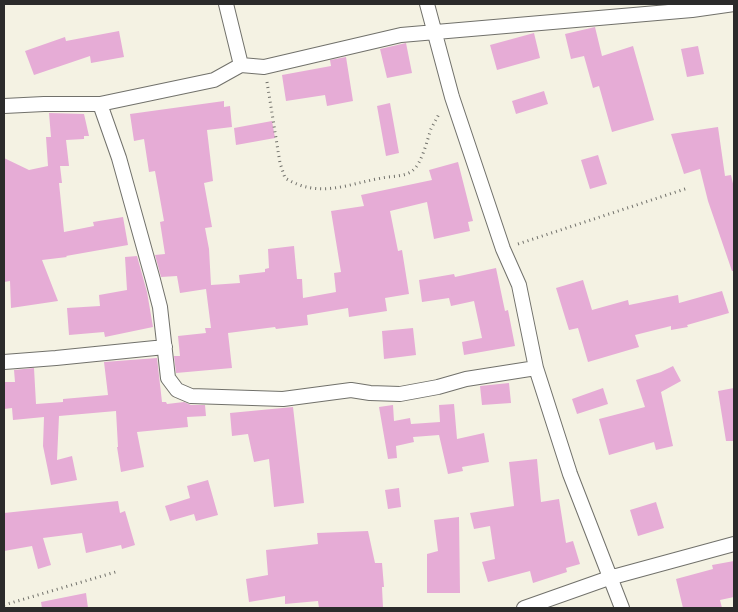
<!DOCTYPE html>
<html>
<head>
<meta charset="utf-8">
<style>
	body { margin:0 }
	#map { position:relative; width:738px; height:612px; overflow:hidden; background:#f4f2e3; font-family:"Indie Flower",sans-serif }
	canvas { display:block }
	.frame { position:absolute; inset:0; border:5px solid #2b2b2b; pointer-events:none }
</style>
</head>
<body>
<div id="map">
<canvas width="738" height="612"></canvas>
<div class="frame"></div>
</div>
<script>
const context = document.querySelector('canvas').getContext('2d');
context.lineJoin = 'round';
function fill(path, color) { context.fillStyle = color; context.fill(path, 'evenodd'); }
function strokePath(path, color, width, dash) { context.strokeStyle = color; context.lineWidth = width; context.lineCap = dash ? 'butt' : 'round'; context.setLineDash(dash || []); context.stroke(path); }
const building = new Path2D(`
	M595,27l7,29 31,-10 21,74 -42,12 -13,-46 -6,2 -9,-32 -13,3 -6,-25z
	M119,31l5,26 -33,6 -1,-7 -56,19 -9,-24 40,-14 1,4z
	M534,33l6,25 -43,12 -7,-25z
	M406,43l6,30 -25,5 -7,-29z
	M698,46l6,28 -17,3 -6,-28z
	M346,57l7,44 -26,5 -2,-11 -39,6 -4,-26 49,-9 -1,-6z
	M544,91l4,13 -32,10 -4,-13z
	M224,101v6l6,-1 2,21 -25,3 6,51 -9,2 8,44 -7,1 4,21 2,36 29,-2 -1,-8 26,-3v-3l4,-1 -1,-19 26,-3 3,33h5l1,19 33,-6 -2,-19 7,-1 -10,-61 33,-5 -3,-11 71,-15 -3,-10 29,-8 15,59 -5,1 2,9 -36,8 -7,-37 -37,9 8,40 4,-1 7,44 -24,4 2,13 -38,6 -1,-9 -41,7 1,10 -32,4 -1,-2 -47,6 4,35 -56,5 -2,-17h6l-2,-20 28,-3 -1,-5h6l-5,-39 -26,4 -3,-17 -16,1 -6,-22 10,-1 -5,-32 4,-1 -9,-50 -6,1 -5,-33 -10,2 -4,-27z
	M390,103l9,50 -13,3 -9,-50z
	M49,113l35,1 5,22h-5v3l-18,1 3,26h-9l2,17h-3l5,49 30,-6 -1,-4 30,-5 5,28 -62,11 1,1 -25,3 16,41 -47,7 -1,-27 -6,1v-124l25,12 19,-4 -2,-29h5z
	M272,121l3,17 -39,7 -2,-17z
	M718,127l7,49 6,-1 3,13v83h-2l-24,-70 -8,-32 -16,5 -13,-40z
	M598,155l9,29 -17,5 -9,-29z
	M137,256l10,36 6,35 -48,10 -1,-5 -35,3 -2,-27 33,-2 -1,-11 28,-5 -2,-33z
	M496,268l9,43 3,-1 7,36 -51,9 -2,-13 20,-4 -8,-37 -23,5 -2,-8 -27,4 -3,-22 35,-6 1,3z
	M583,280l9,30 36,-10 1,5 49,-10 1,8 43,-12 7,22 -42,12 1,2 -17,3v-4l-36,9 4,12 -51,15 -10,-34 -9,2 -13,-42z
	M413,328l3,27 -32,4 -2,-28z
	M157,358l5,44h4l1,2 17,-2 7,3h14l1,11 -19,1 1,10 -51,5 7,35 -23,5 -4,-25h1l-2,-36 -57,5 -2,44 15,-4 5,24 -26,5 -8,-39 1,-29 -31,3 -1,-12 -8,1v-27h11l-1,-12 20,-2 2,36 27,-2v-3l45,-4 -4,-33z
	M673,366l8,15 -20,11 12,54 -17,4 -2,-8 -45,13 -10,-36 46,-12 -9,-27 25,-8z
	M509,383l2,20 -29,2 -2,-19z
	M603,388l5,16 -31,10 -5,-15z
	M734,388v53h-8l-8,-50z
	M454,404l3,35 27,-6 5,29 -27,5 1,4 -15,3 -9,-39 -26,2 1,5 -18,4 1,12 -9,1 -9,-52 14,-2 1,16 16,-3 1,6 29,-2 -1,-17z
	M293,407l11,96 -30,4 -5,-48 -15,3 -6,-28 -16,2 -2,-23z
	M537,459l4,43 18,-3 7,44 7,-2 7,23 -14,4 1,4 -34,11 -3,-12 -42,11 -6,-20 13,-3 -5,-33 -16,3 -4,-16 44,-7 -5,-44z
	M208,480l10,35 -22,6 -2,-7 -24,7 -5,-15 25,-8 -3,-12z
	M399,488l2,19 -13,2 -3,-19z
	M118,501l2,12 5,-2 10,34 -13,4 -1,-4 -35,8 -4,-20 -39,5 8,27 -13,4 -6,-23 -28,5v-38z
	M656,502l8,26 -26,8 -8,-26z
	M459,517l1,76h-33v-39l11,-3 -4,-31z
	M368,531l7,32h7l2,24h-2l1,21h-64l-1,-7 -33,3v-8l-36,6 -3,-23 22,-4 -2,-25 52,-6 -1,-11z
	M734,561v36l-14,3 2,8h-39l-7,-29 37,-10 -1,-4z
	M86,593l2,15h-46l-1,-6z`);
const path = new Path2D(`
	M267,82l13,81 5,15c34,21 62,6 97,0 9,-2 22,-1 30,-7 10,-7 15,-31 19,-42 3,-6 6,-11 9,-17
	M518,244l170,-56
	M4,605l115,-34`);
const street = new Path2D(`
	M226,4l15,61
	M427,4l25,93 51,152 16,36 17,83 34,106 52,134
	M100,104l19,54 34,122 7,27 8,71 9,12 14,6 92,3 68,-9 19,3 30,1 38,-7 28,-8 70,-11
	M4,106l40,-2h56l114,-24 27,-15 23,2 137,-32 291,-25 42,-6
	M4,362l52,-4 109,-11
	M524,608l85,-30 125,-34`);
fill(building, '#e6acd6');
strokePath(street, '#71716b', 16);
strokePath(path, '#71716b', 3, [1, 4]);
strokePath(street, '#fff', 14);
</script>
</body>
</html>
